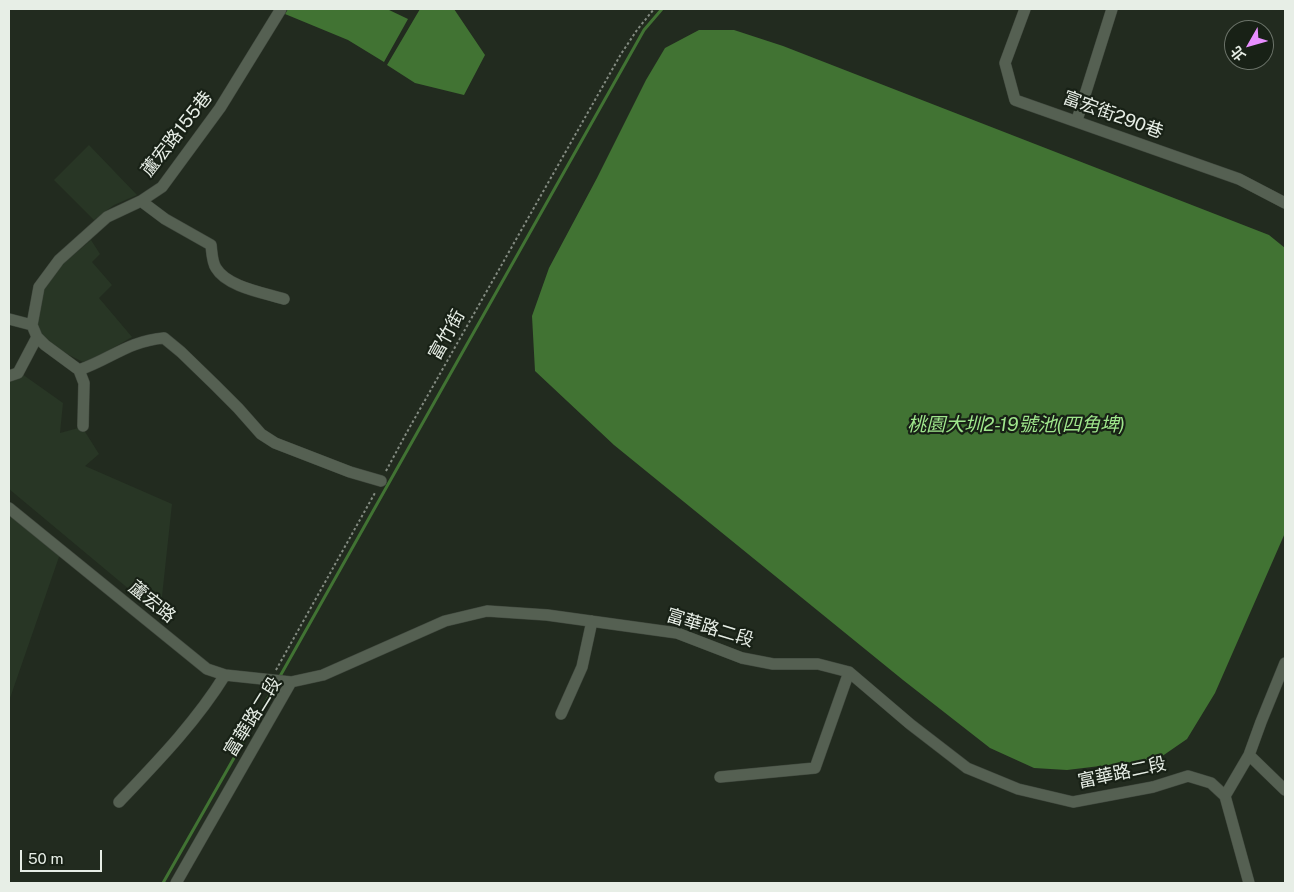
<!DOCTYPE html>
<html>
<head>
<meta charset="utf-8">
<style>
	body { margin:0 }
	#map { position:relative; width:1294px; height:892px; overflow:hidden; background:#222b1f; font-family:"Public Sans","Noto Sans TC",sans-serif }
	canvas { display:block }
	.frame { position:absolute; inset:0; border:10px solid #e7eee6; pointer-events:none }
	.north { position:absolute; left:1224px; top:20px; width:50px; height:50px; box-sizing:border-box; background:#182116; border:1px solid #6b7369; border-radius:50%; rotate:232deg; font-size:14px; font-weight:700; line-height:20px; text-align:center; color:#e7eee6 }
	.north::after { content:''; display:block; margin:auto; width:18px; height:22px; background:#e88eff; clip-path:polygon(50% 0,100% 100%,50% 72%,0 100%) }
	.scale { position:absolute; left:20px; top:850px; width:82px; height:22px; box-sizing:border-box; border:2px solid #e7eee6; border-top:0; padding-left:6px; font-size:15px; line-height:18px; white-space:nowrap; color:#e7eee6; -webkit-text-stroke:4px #182116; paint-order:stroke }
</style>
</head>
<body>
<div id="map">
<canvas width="1294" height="892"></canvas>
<div class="frame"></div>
<div class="north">北</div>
<div class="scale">50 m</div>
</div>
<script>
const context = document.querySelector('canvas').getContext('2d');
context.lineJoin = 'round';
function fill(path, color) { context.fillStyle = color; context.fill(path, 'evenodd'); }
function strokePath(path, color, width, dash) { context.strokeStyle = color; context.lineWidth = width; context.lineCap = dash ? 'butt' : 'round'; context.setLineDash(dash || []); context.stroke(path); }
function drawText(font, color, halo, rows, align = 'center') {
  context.font = font + ' "Public Sans","Noto Sans TC",sans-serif'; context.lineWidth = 4.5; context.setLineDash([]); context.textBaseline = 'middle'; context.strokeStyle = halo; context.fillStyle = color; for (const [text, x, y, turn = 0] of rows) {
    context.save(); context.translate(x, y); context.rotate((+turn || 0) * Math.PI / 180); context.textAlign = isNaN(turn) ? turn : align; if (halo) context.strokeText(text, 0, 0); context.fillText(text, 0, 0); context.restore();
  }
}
const built = new Path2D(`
	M89,145l48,50 -23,10 -20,15 -40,-40z
	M91,240l9,14 -8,8 20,23 -13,13 33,39 -38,22 -11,3 -34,-17 -11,-11v-35l17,-28z
	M22,374l41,29 -3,30 22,-6 17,27 -14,12 87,38 -12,111 -151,-126v-107z
	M9,514l51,40 -51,147z`);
const water = new Path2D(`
	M288,9h99l21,10 -24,43 -36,-22 -63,-26z
	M420,9h34l31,46 -21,40 -49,-12 -28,-18z
	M699,30h35l49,16 486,189 16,13v285l-70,160 -28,46 -29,20 -91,11 -33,-2 -44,-20 -87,-68 -289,-235 -79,-74 -3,-55 17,-48 48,-90 49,-98 19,-32z`);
const stream = new Path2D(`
	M279,678l365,-648 18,-21
	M163,883l113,-199`);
const path = new Path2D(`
	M386,471l21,-39 214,-378 16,-24 17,-21
	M276,670l100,-179`);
const minor = new Path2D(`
	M281,9l-61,99 -58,79 -21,14 -34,16 -48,43 -20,27 -7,38 5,12 8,8 34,25c32,-11 49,-29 85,-32l17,14 34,33 23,23 23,26 14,9 75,29 31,9
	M1025,9l-20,54 10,37 224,79 46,24
	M1077,120l35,-111
	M141,201l24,18 46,26c1,8 1,17 5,23 11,19 49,25 68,31
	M9,319l23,6
	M79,370l5,13 -1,43
	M9,376l9,-3 19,-36
	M9,508l198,161 18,6 66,7
	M561,714l21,-47 10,-46
	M1249,755l36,35
	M720,777l95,-9 34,-96
	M1225,796l24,-41 12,-33 24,-59
	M119,802c38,-40 77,-80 106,-127
	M176,883l115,-201 32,-7 122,-54 42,-10 60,4 130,18 65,25 31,6h45l31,8 61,52 57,44 51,21 55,13 80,-15 35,-11 23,7 14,13 24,87`);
const streetNames = [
	["富宏街290巷",1113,115,20],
	["蘆宏路155巷",177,134,-52],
	["富竹街",447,335,-61],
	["蘆宏路",152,602,39],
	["富華路二段",710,628,17],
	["富華路二段",253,717,-58],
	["富華路二段",1122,773,-12]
];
const waterNames = [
	["桃園大圳2-19號池(四角埤)",1016,425]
];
fill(built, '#283625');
fill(water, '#417333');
strokePath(stream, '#417333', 3);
strokePath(minor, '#40483e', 12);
strokePath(path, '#838b81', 2, [2.5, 2.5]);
strokePath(minor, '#556052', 11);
drawText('18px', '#e7eee6', '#182116', streetNames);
drawText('italic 19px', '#9fe68c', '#182116', waterNames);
</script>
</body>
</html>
